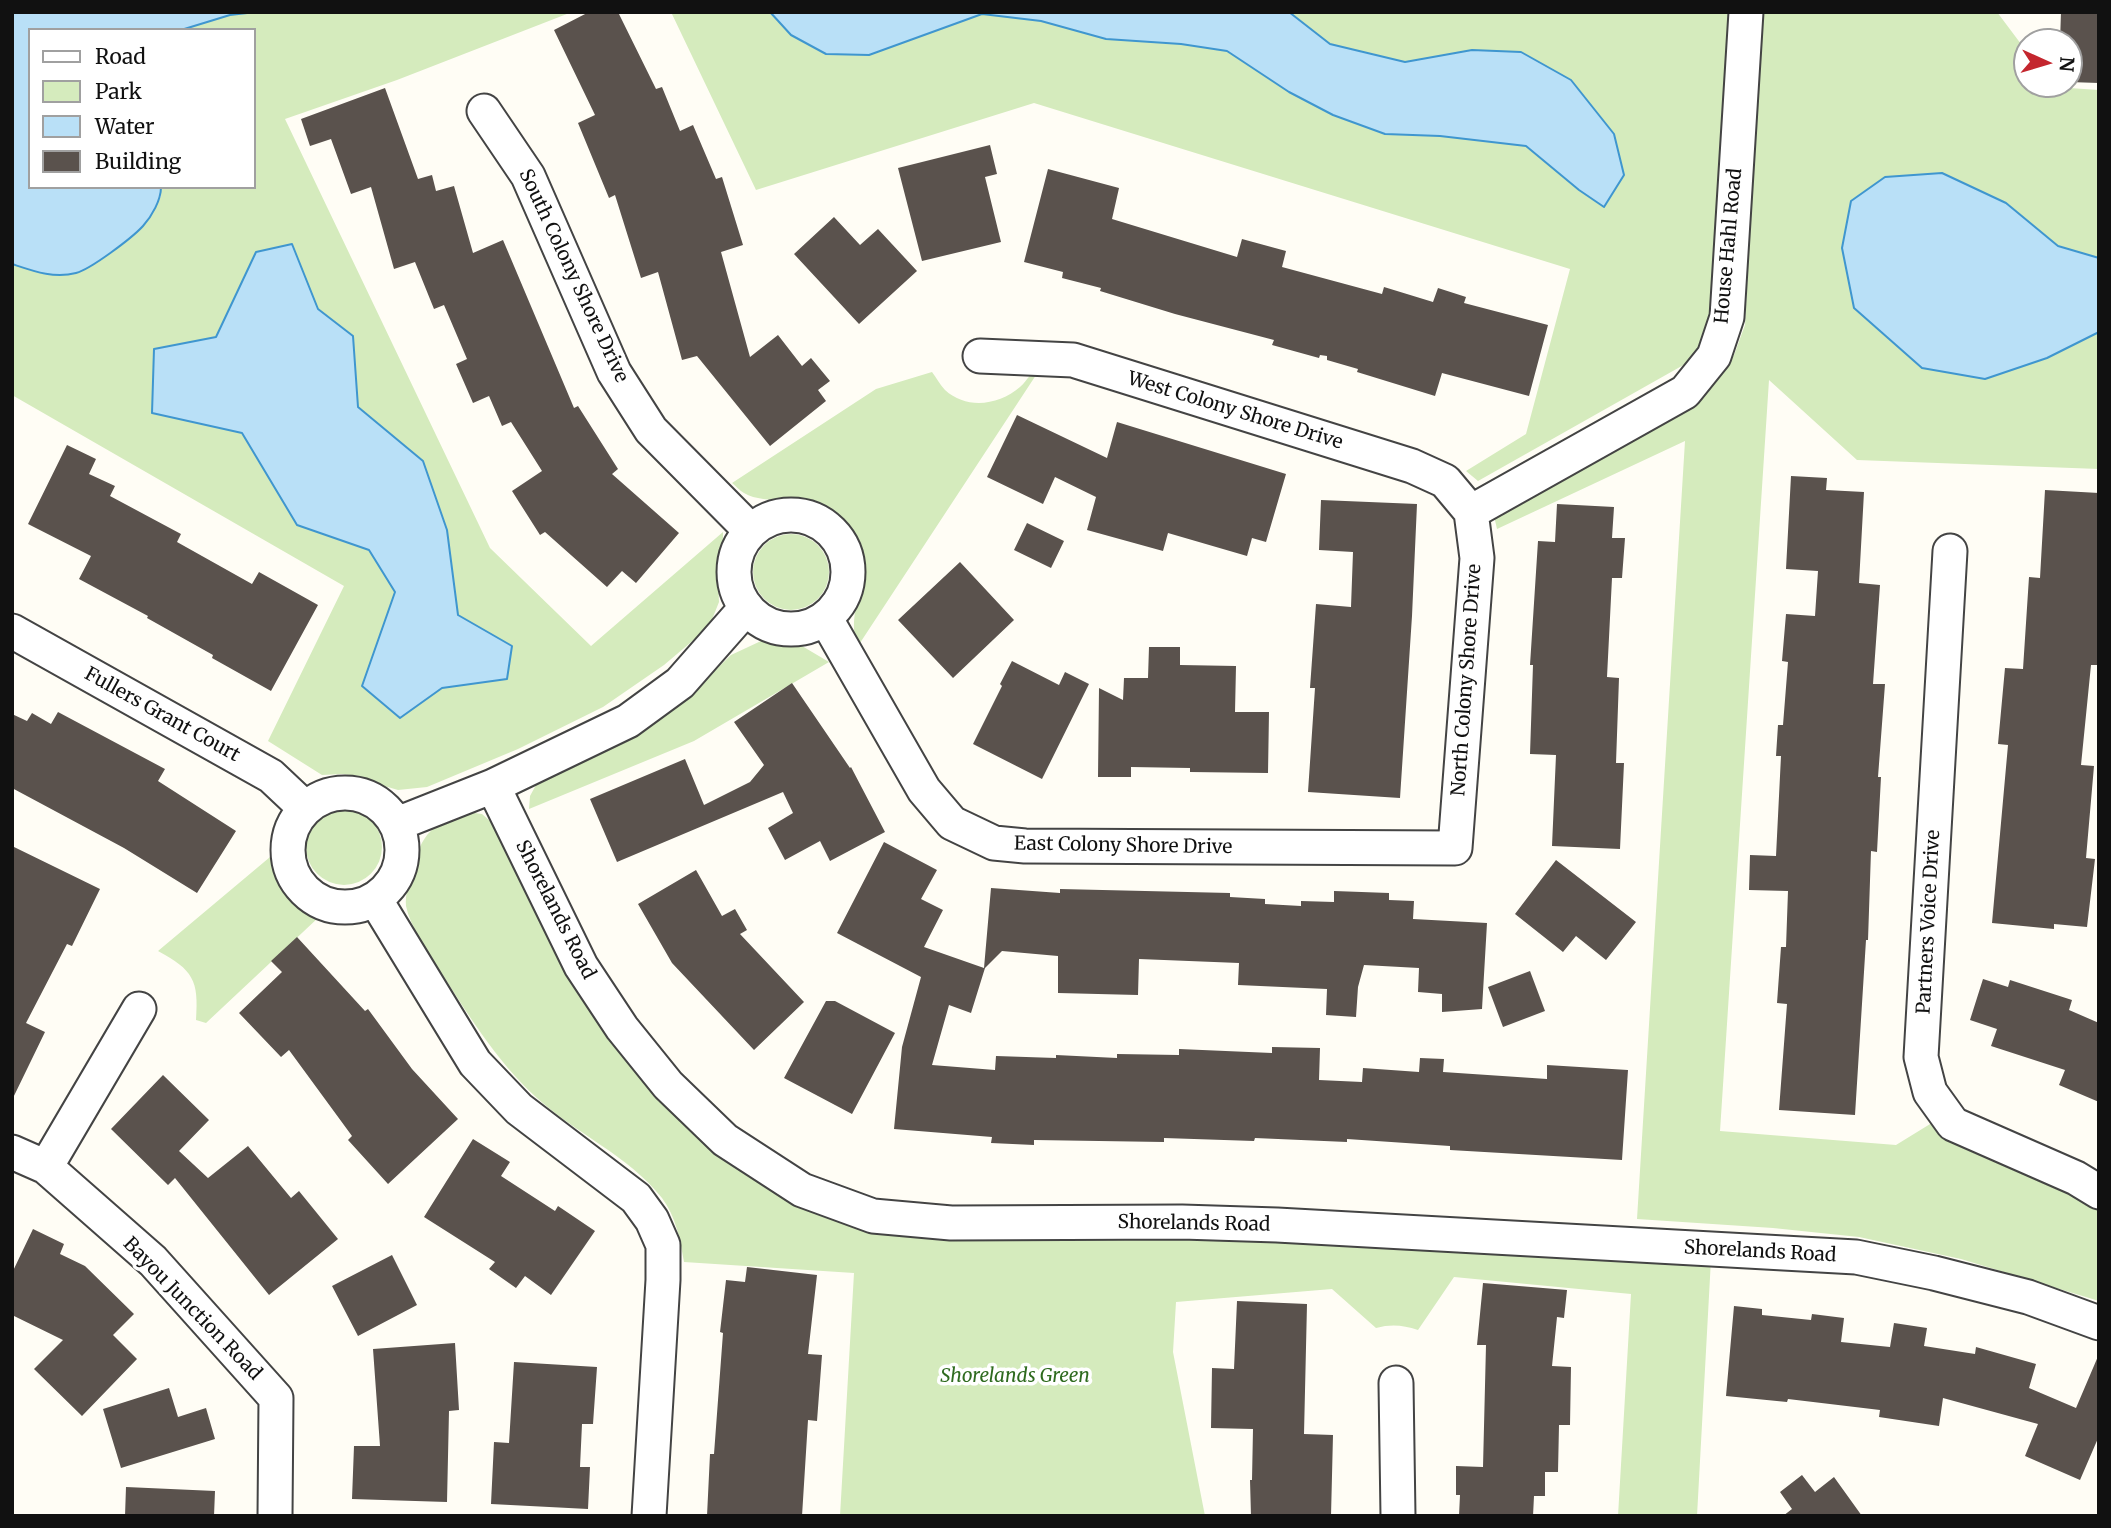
<!DOCTYPE html>
<html>
<head>
<meta charset="utf-8">
<style>
	body { margin:0 }
	#map { position:relative; width:2111px; height:1528px; overflow:hidden; background:#fffdf5; font-family:Merriweather,serif }
	canvas { display:block }
	.frame { position:absolute; inset:0; border:14px solid #111; pointer-events:none }
	.legend { position:absolute; left:28px; top:28px; width:228px; height:161px; box-sizing:border-box; background:#fff; border:2px solid #a0a0a0; margin:0; padding:9px 12px; list-style:none; font-size:21px; color:#111 }
	.legend li { display:flex; align-items:center; gap:14px; height:35px }
	.legend b { width:35px; border:2px solid #a0a0a0 }
	.north { position:absolute; left:2013px; top:28px; width:70px; height:70px; box-sizing:border-box; background:#fff; border:2px solid #a0a0a0; border-radius:50%; rotate:94deg; font-size:19px; font-weight:700; line-height:28px; text-align:center; color:#111 }
	.north::after { content:''; display:block; margin:auto; width:24px; height:32px; background:#c4262e; clip-path:polygon(50% 0,100% 100%,50% 72%,0 100%) }
</style>
</head>
<body>
<div id="map">
<canvas width="2111" height="1528"></canvas>
<div class="frame"></div>
<ul class="legend">
<li><b style="height:9px;background:#fff"></b>Road</li>
<li><b style="height:19px;background:#d5ebbd"></b>Park</li>
<li><b style="height:19px;background:#b9e0f7"></b>Water</li>
<li><b style="height:19px;background:#5a524d"></b>Building</li>
</ul>
<div class="north">N</div>
</div>
<script>
const context = document.querySelector('canvas').getContext('2d');
context.lineJoin = 'round';
function fill(path, color) { context.fillStyle = color; context.fill(path, 'evenodd'); }
function strokePath(path, color, width, dash) { context.strokeStyle = color; context.lineWidth = width; context.lineCap = dash ? 'butt' : 'round'; context.setLineDash(dash || []); context.stroke(path); }
function drawText(font, color, halo, rows, align = 'center') {
  context.font = font + ' Merriweather,serif'; context.lineWidth = 7; context.setLineDash([]); context.textBaseline = 'middle'; context.strokeStyle = halo; context.fillStyle = color; for (const [text, x, y, turn = 0] of rows) {
    context.save(); context.translate(x, y); context.rotate((+turn || 0) * Math.PI / 180); context.textAlign = isNaN(turn) ? turn : align; if (halo) context.strokeText(text, 0, 0); context.fillText(text, 0, 0); context.restore();
  }
}
const green = new Path2D(`
	M256,12h316l-175,68 -112,39 205,429 101,98 132,-114v14l-5,33 1,23 -10,25 -45,38 -61,42 -85,42 -91,38 -29,3 -17,-5 -22,-9 -17,-2 -20,1 -54,-34 76,-155 -332,-191v-131l35,11 114,-78v-10h93v-157h-73l49,-15z
	M671,12h99l21,23 78,20 113,-41 59,7 186,30 62,41 44,23 52,19 55,2 86,10 53,44 25,17 -132,-157 -67,12 -75,-18 -41,-32h442l-16,285 -9,41 -19,25 -209,118 -12,-10 60,-37 44,-165 -536,-166 -278,87z
	M1761,12h236l30,40v32h24l3,3 45,3v168l-41,-12 -52,-43 -121,-26 -34,24 -9,47 143,131 61,-21 53,-26v137l-242,-9 -88,-80 -49,751 176,14 39,-24 164,85v95l-138,-42 -102,-22 -86,-9 -136,-9 48,-778 -188,88 -3,-13 219,-134 21,-27 11,-30z
	M1040,369l-182,277c-15,-37 20,-71 -5,-109 -5,-8 -9,-15 -17,-20 -12,-8 -24,-15 -39,-17 -16,-1 -38,2 -53,-7 -4,-2 -8,-7 -12,-10l144,-94 56,-17c4,5 8,13 13,18 22,20 54,15 75,-3 9,-8 8,-13 20,-18z
	M753 572a38 38 0 1 1 76 0a38 38 0 1 1-76 0Z
	M761,641l41,5 27,16 -135,79 -165,68 1,-13 6,-11 28,-20 141,-85 26,-25z
	M306 847a38 38 0 1 1 76 0a38 38 0 1 1-76 0Z
	M467,812l15,2 15,13 80,160 224,215 380,34 530,23 -14,257h-79l13,-222 -177,-17 -36,53c-15,-5 -27,-6 -42,-2l-44,-39 -156,13 -3,50 32,164h-365l14,-243 -170,-11c-4,-23 -8,-45 -22,-64 -34,-43 -86,-64 -125,-100 -42,-38 -71,-87 -102,-135 -10,-17 -25,-37 -29,-57 -1,-11 3,-26 6,-36 11,-38 19,-45 55,-58z
	M276,852c3,33 15,47 43,65l-113,106 -10,-3c3,-40 -3,-50 -38,-69z`);
const water = new Path2D(`
	M12,12h244l-26,3 -49,15h-151v157h131c0,13 -9,29 -18,39 -11,12 -52,43 -67,47 -22,6 -43,-2 -64,-9z
	M770,12h519l41,32 75,18 67,-12 49,2 50,28 43,54 10,41 -20,32 -25,-17 -53,-44 -86,-10 -55,-2 -52,-19 -44,-23 -62,-41 -46,-7 -75,-5 -65,-18 -59,-7 -113,41 -43,-1 -35,-19z
	M1942,173l64,30 52,43 41,12v74l-52,26 -62,21 -63,-11 -68,-60 -12,-60 9,-47 34,-24z
	M292,244l26,65 35,27 5,71 65,54 24,69 11,85 54,31 -5,33 -65,9 -42,30 -38,-32 33,-94 -26,-42 -72,-25 -55,-92 -90,-20 2,-64 62,-12 40,-85z`);
const building = new Path2D(`
	M589,12h29l38,77 6,-2 18,44 13,-6 23,54 6,-2 21,68 -22,7 29,105 28,-22 24,31 9,-8 19,23 -12,9 8,11 -56,45 -73,-90 -15,4 -24,-88 -17,6 -26,-83 -6,3 -31,-75 17,-8 -41,-85z
	M2061,12h38v71l-30,-1v-40h-9z
	M385,88l33,91 14,-4 4,16 18,-5 19,67 30,-13 71,168 4,-2 40,63 -6,5 67,59 -43,50 -14,-12 -15,16 -62,-55 -5,3 -28,-44 30,-20 -31,-49 -9,4 -13,-30 -16,7 -17,-39 11,-5 -23,-54 -10,4 -19,-47 -21,7 -23,-82 -20,7 -20,-55 -21,7 -9,-27z
	M990,145l7,29 -12,3 16,65 -79,19 -24,-93z
	M1048,169l71,19 -7,31 125,38 5,-18 44,12 -4,16 100,27 2,-7 49,15 5,-14 28,9 -2,6 84,22 -19,71 -87,-23 -7,23 -78,-24 1,-3 -31,-9v-4l-7,-1 -1,3 -47,-13 2,-5 -99,-26 -75,-23 1,-3 -39,-10 1,-6 -39,-10z
	M834,217l26,28 18,-16 39,42 -58,53 -65,-70z
	M1017,415l90,43 10,-36 169,52 -20,68 -14,-4 -5,18 -79,-23 -5,18 -76,-21 9,-33 -41,-20 -12,27 -56,-27z
	M67,445l29,14 -7,15 26,12 -5,10 71,38 -4,8 75,42 7,-12 59,33 -47,86 -59,-33 1,-3 -66,-37 1,-2 -69,-37 12,-23 -63,-32z
	M1791,476l36,2 -1,12 38,2 -5,91 21,2 -7,99h12l-7,93h3l-4,75 -6,-1 -3,89h-2l-11,175 -76,-5 8,-106 -10,-1 4,-56h5l2,-56 -39,-1 1,-35 26,1 5,-100h-5l2,-31h5l5,-63 -6,-1 4,-47 29,2 3,-45 -32,-2z
	M2045,490l54,3v172h-8l-10,100 13,1 -8,92 9,1 -8,68 -33,-3v5l-62,-6 16,-178 -10,-1 7,-76 18,1 6,-92 11,1z
	M1321,500l96,4 -5,112 -12,182 -92,-6 7,-104h-5l6,-84 35,3 2,-55 -34,-2z
	M1557,504l57,3 -2,31h13l-3,40h-10l-5,99 12,1 -3,85h8l-4,86 -68,-3 4,-91 -26,-1 3,-89h-3l8,-124 17,1z
	M1027,523l37,18 -13,27 -37,-18z
	M960,562l54,58 -61,58 -55,-58z
	M1149,647h31v18l56,1 -1,46h34l-1,61 -78,-1v-4l-59,-1v10h-33l1,-89 24,12 1,-22h24z
	M1012,661l47,24 6,-13 24,12 -47,95 -69,-35 29,-58 -2,-2z
	M792,683l58,85 1,-1 34,65 -55,29 -10,-20 -35,19 -17,-32 25,-15 -10,-21 -166,70 -27,-63 95,-40 19,46 46,-23 14,-17 -30,-43z
	M58,712l107,57 -7,12 78,50 -39,62 -73,-45 -112,-60v-74l15,7 5,-8 19,11z
	M884,842l53,28 -16,29 22,11 -19,37 60,21 7,-80 69,5v-4l170,4v4l35,2v5l36,2v-5l33,1v-11l55,2v7l25,1 -1,18 74,4 -5,86 -40,3v-18l-24,-2 1,-24 -55,-3 -6,22 -2,30 -30,-2 1,-26 -89,-4 1,-22 -100,-4 -1,36 -80,-2v-37l-56,-5 -17,17 -14,45 -22,-8 -17,60 63,5 1,-14 60,2v-3l61,3v-4l62,1v-6l93,4v-6l48,1 -1,32 43,2 1,-14 56,4 1,-14 24,1 -1,13 104,7v-14l81,5 -6,90 -172,-10v-4l-103,-7v3l-92,-4 -1,3 -90,-3v4l-130,-2v5l-43,-2 1,-6 -98,-8 8,-82 19,-70 -84,-44z
	M12,846l88,43 -28,57 -5,-2 -41,79 19,9 -33,68z
	M1556,860l80,62 -30,38 -30,-24 -13,16 -48,-38z
	M696,870l26,46 13,-7 12,21 -7,4 64,68 -50,48 -82,-87 -34,-59z
	M297,937l68,74 3,-2 44,60 46,50 -70,65 -40,-44 4,-4 -63,-86 -8,7 -42,-44 43,-41 -11,-11z
	M1530,971l15,40 -42,16 -15,-40z
	M1983,979l25,8 2,-7 62,20 -3,10 30,13v79l-40,-17 6,-15 -74,-24 6,-17 -27,-9z
	M826,1001h9l60,32 -43,81 -68,-36z
	M163,1075l46,45 -30,31 29,27 40,-32 43,52 8,-7 39,48 -69,56 -94,-117 -7,7 -57,-56z
	M473,1139l37,23 -9,14 54,35 3,-5 37,25 -44,64 -26,-19 -9,12 -27,-19 6,-7 -71,-45z
	M33,1229l31,15 -4,10 25,12 49,48 -21,21 24,24 -55,57 -48,-47 29,-29 -51,-25v-42z
	M392,1255l25,50 -59,31 -26,-50z
	M747,1267l70,8 -9,79 14,1 -5,66 -9,-1 -6,96h-95l3,-62h4l9,-121 -3,-1 6,-52 19,2z
	M1483,1283l84,7 -3,28 -7,-1 -5,49 19,1 -1,58h-11l-1,47h-13v24h-11l-1,20h-74l1,-21h-4v-29l27,1 3,-122h-9z
	M1237,1301l70,3 -3,130 29,1 -2,81h-80l-1,-36h2l1,-51 -42,-1 1,-60 22,1z
	M1734,1306l28,3v6l49,5 1,-6 32,4 -3,24 49,5 4,-24 33,5 -3,18 51,8 1,-7 60,17 -7,24 47,20 23,-54v82l-19,44 -55,-24 13,-32 -95,-26 -4,28 -60,-9 1,-7 -92,-11 -1,3 -61,-6z
	M455,1343l4,67 -10,1 -2,91 -95,-3 2,-53h26l-7,-97z
	M514,1362l83,5 -4,57h-11l-2,43h10l-2,42 -97,-5 3,-62 15,1z
	M169,1388l9,29 28,-9 9,31 -94,29 -18,-59z
	M1802,1475l13,17 19,-15 28,39h-79l9,-7 -12,-17z
	M126,1487l89,4 -1,25h-89z`);
const minor = new Path2D(`
	M484,111l44,65 86,196 37,58 100,101
	M980,356l93,4 339,106 33,15 26,31
	M1471,512l214,-120 29,-36 13,-39 19,-305
	M734 572a57 57 0 1 1 114 0a57 57 0 1 1-114 0Z
	M1950,551l-29,506 9,35 23,32 123,54 23,14
	M826,619l98,171 28,33 42,20 31,3 430,2 22,-290 -6,-46
	M12,631l259,145 34,32
	M493,786l88,180 41,62 46,57 57,55 77,50 71,26 78,7 231,-1 95,3 579,32 78,16 94,24 71,26
	M288 850a57 57 0 1 1 114 0a57 57 0 1 1-114 0Z
	M397,824l96,-38 135,-65 52,-38 66,-75
	M375,899l100,164 44,46 117,89 16,22 11,25v35l-14,236
	M12,1152l34,15 107,94 123,137 -1,118
	M46,1167l93,-158
	M1396,1383l2,133`);
const streetNames = [
	["House Hahl Road",1729,246,-85],
	["South Colony Shore Drive",573,276,65],
	["West Colony Shore Drive",1235,411,17],
	["North Colony Shore Drive",1467,680,-86],
	["Fullers Grant Court",162,715,29],
	["East Colony Shore Drive",1123,846,1],
	["Shorelands Road",555,910,63],
	["Partners Voice Drive",1929,922,-87],
	["Shorelands Road",1194,1224,1],
	["Shorelands Road",1760,1252,3],
	["Bayou Junction Road",192,1309,46]
];
const parkNames = [
	["Shorelands Green",1015,1377]
];
fill(green, '#d5ebbd');
fill(water, '#b9e0f7');
strokePath(water, '#3f96cf', 2);
fill(building, '#5a524d');
strokePath(minor, '#444', 37);
strokePath(minor, '#fff', 33);
drawText('19px', '#111', '#fff', streetNames);
drawText('italic 19px', '#2f6b1f', '#fff', parkNames);
</script>
</body>
</html>
